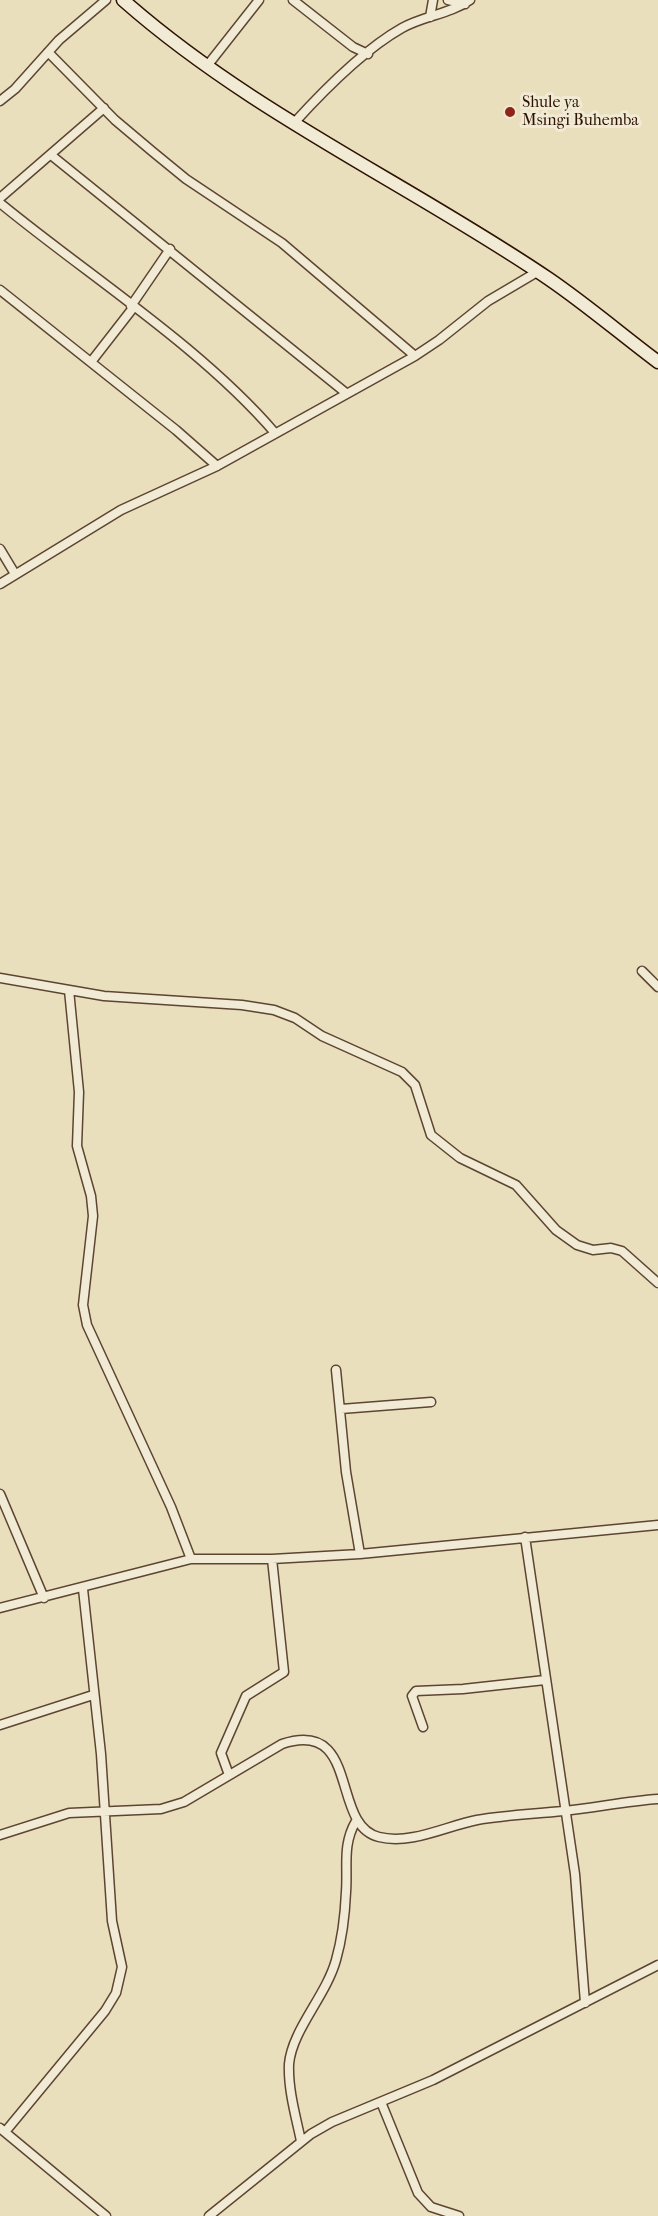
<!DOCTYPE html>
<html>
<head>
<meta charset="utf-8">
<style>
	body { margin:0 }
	canvas { display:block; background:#e9dfbd }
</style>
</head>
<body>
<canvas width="658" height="2216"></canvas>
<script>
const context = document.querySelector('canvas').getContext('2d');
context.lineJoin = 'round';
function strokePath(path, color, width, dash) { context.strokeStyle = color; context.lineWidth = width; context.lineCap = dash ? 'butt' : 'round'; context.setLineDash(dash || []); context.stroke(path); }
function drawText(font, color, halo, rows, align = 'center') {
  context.font = font + ' "IM FELL French Canon",serif'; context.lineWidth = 6; context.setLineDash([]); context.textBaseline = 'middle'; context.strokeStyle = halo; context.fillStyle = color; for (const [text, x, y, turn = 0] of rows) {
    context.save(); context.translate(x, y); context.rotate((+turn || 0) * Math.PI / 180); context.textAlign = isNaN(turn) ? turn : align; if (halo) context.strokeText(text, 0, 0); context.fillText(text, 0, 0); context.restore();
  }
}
const street = new Path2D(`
	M293,0l60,47 15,7
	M448,0l17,4
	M430,17l3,-17
	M48,52l67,68 38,32 33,27 96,64 133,113
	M207,66l52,-66
	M0,101l15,-12 44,-49 47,-40
	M294,123c30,-33 69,-73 108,-95 21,-12 48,-14 68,-28
	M51,155l295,238
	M0,198l104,-90
	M0,203c89,73 201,144 275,230
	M0,290l176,140 41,36
	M131,306l39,-57
	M91,362l42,-54
	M0,549l15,25
	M0,584l121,-74 96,-44 198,-110 24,-16 49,-39 49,-29
	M642,971l16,16
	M0,978l104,18 138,9 32,5 21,8 27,18 80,36 13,13 16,50 29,23 56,27 40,45 21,15 16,5 18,-2 11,3 36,32
	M69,990l10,102 -2,54 14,50 2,20 -10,89 4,20 84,182 20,52
	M336,1370l10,102 14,82
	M341,1409l90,-7
	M0,1494l44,104
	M525,1537l50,337 10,129
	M0,1608l191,-49h81l88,-5 298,-29
	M0,1725l93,-30
	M423,1727l-11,-31 4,-5 47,-2 82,-9
	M229,1775l-8,-22 25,-57 38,-24 -12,-113
	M0,1835l69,-22 92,-4 23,-7 98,-58c79,-26 48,82 97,93 32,8 67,-11 98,-17 29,-5 57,-6 86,-9 32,-3 63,-10 95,-12
	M381,2102l37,91 13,14 28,9
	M0,2128l106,88
	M5,2132l100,-121 11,-18 6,-26 -10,-46 -11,-167 -18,-165
	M301,2141c-5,-24 -13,-51 -12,-77 3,-34 37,-68 47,-104 6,-21 9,-45 10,-68 2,-26 -4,-47 10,-71
	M209,2216l102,-82 21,-12 101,-42 225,-115`);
const secondary = new Path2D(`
	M123,0c128,113 286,184 426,279 38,26 73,56 109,83`);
const markers = [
	[510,112,6,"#8f2418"]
];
const poiNames = [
	["Shule ya",522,103],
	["Msingi Buhemba",522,121]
];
strokePath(street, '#5d4531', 11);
strokePath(secondary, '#2e1202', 15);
strokePath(street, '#f1ead4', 8);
strokePath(secondary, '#f1ead4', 12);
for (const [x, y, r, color] of markers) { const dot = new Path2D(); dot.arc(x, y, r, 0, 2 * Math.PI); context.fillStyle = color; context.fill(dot); strokePath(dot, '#f1ead4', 2); }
drawText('16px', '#2e1202', '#f1ead4', poiNames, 'left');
</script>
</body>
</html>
